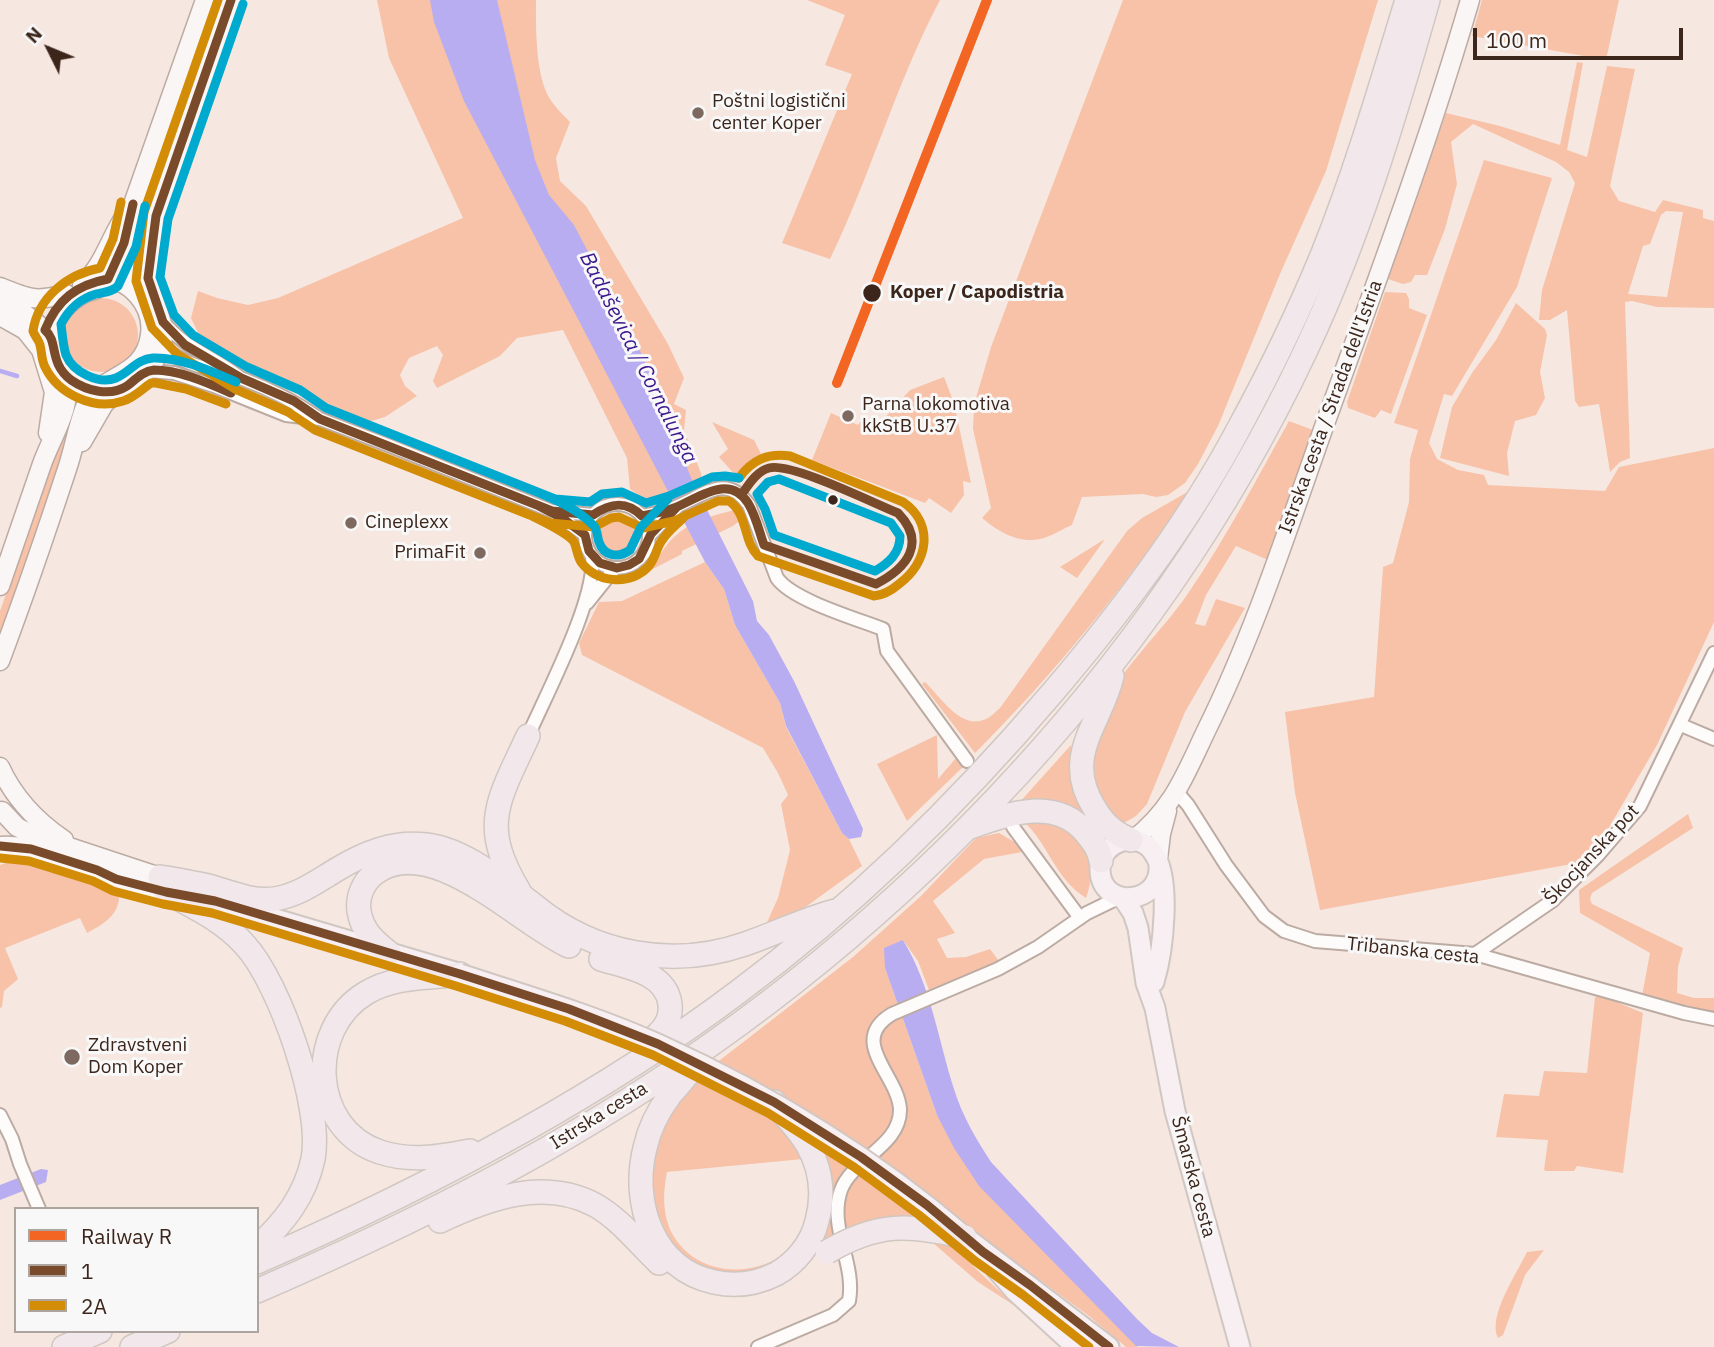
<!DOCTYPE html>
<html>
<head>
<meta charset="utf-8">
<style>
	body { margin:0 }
	#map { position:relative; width:1714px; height:1347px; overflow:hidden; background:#f6e8e1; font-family:"IBM Plex Sans",sans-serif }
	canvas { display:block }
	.legend { position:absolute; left:14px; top:1207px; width:245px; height:126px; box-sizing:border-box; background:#f8f8f8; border:2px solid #ada49f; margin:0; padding:9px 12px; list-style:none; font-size:21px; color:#3c251a }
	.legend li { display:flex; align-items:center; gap:14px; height:35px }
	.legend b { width:35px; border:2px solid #ada49f }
	.north { position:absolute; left:14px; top:14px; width:70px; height:70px; -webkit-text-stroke:5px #f8f8f8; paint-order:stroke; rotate:313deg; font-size:19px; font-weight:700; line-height:28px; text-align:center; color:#3c251a }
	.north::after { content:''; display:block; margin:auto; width:24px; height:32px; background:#3c251a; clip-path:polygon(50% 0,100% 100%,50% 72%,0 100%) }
	.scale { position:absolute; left:1473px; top:28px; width:210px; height:32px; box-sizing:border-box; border:4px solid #3c251a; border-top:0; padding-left:9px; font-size:21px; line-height:24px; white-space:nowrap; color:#3c251a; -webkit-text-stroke:5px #f8f8f8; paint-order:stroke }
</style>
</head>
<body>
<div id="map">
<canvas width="1714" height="1347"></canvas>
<ul class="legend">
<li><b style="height:9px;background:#f26522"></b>Railway R</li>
<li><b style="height:9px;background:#7a4b2a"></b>1</li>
<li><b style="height:9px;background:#d28c05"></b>2A</li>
</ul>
<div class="north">N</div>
<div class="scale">100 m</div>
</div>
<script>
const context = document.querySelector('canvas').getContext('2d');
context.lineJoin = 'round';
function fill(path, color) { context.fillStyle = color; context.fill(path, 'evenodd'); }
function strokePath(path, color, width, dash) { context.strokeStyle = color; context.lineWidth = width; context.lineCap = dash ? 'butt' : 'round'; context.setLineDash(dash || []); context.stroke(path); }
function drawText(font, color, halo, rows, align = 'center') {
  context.font = font + ' "IBM Plex Sans",sans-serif'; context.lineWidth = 6; context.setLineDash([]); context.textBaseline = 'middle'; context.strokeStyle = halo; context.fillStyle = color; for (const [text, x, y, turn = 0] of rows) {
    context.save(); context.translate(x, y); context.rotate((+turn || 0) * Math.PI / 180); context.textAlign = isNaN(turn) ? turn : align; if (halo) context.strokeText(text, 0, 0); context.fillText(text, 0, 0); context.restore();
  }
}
const green = new Path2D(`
	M377,0h159c0,28 -1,79 16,102 5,7 12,14 18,20l-14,36 4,23 26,25 82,138 16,34 -10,26 12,6 -2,20 17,43 1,10 -4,4 -46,17 -22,-15 -3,-31 -64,-128 -46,8 -17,18 -63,32 -4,-7 10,-26 -6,-9 -28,12 -9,17 5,11 12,10 -32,21 -17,5 -48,-19 -123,-64 2,-4 -8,-17 7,-27 19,7 31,7 30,-7 185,-80 -74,-160z
	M807,0h133c-44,83 -69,175 -110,259l-48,-16 70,-169 -27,-9 20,-50z
	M1123,0h255l-52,171 -46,103 -62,152 -20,38 -13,19 -17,12 -12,2 -13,-3 -61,3 -10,28c-10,4 -21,12 -32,14 -21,5 -43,-8 -58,-21l9,-10 -18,-79 1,-24 17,-58z
	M1482,0h137l-13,60 -134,-24z
	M1577,62l6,1 -16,87 20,7 20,-91 28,3 -25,117 9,15 36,11 8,-12 40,10v8l11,3v87l-57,-1 -25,-6 -7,1 5,156 -10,4 -10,10 -11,-68 -20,3 -4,-6 -8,-91 -17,10h-11l3,-30 33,-107 -6,-11 -13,-10 -83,-38 -22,18 6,42 -12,45 -18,46h-12l-4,7 -8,2 -15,-5 58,-166 54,13 60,19zM1666,211l17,1 -16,85 -39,-3 15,-48 7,-2 11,-29z
	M1484,160l68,18 -35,109 -65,109 -8,-2 -15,49 8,16 21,11 26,5 4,10 117,6 14,-24 95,-19v174l-57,123 -50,86 -30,32 -257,47 -25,-117 -10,-81 89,-15 9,-130 10,-4 16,-61 1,-43 8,-29 -24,-7z
	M1385,292l21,1 3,6v9l18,7 -36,99 -10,-4 -6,8 -27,-10 -1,-6z
	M64 335a37 37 0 1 1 74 0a37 37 0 1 1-74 0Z
	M1516,303l29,26 2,6 -7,37 5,26 -9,17 -21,6 -8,32 2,23 -69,-18 12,-51 20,-34 24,-33z
	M944,377l10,26 17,80 -8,-2 1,14 -13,18 -22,-15 -4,5 -113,-43 19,-47 27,12 6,-8 16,6 30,-33z
	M1289,421l24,9 -45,130 -32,-14 -30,49 -11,29 10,2 11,-27 29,9 -60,104 -38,92 -11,12 -12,7c-6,-4 -13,-8 -18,-12 -16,-17 -17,-62 -11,-83 16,-53 64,-91 94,-136 37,-54 68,-114 100,-171z
	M712,422l42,18 7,14 -14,21 -10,2 -18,-20 9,-8z
	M66,423l8,3 -74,209v-24z
	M1191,490c-64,94 -136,183 -216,263l-53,-69 3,-2c15,14 36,49 61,37 5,-2 9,-7 14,-11l127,-177 15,-13z
	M735,510l3,6v6l-5,4 -51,25v3l-33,17c8,-11 14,-23 24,-33 16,-16 40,-23 62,-28z
	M597 537a20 20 0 1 1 40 0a20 20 0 1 1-40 0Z
	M1105,539l-28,39 -17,-11z
	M705,562l19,27 11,36 45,78 6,24 56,106 7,6 13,27 -66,48 -33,17 15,-33 12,-48 -9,-46 7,-9 -10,-22 -15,-25 -181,-93 -3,-12 20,-41 23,-1z
	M937,735l1,44 18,-21 8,8 -57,55 -30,-57z
	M1071,745c-2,26 4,45 15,69l-22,-6 -46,-4z
	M1688,814l5,14 -101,65 -2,6 2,5 91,44 -5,19 -1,26 17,5h20v17l-72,-19 8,-43 -70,-40 -1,-23z
	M1046,820c9,3 19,6 27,11 21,14 21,46 13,67 -32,-20 -37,-54 -63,-77z
	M999,833l19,11 4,8 -38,7 -51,42 22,32 -18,6 10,19 19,-1 24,-8 9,12 -70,29 -11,-29 -15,-21 -18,28 52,147 201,232h-12l-37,-31 -49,-36 -8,-1 -42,-34 -18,20 43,41 -37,-24 -45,-39 -16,-6 -109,6 -56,34 -59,-8 -39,-46 -3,-64 17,-44 25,-34 160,-124 68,-61 55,-58zM803,1159c3,7 9,17 10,25 3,16 -2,33 -9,47 -26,48 -103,53 -131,4 -11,-20 -10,-42 -6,-63z
	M24,861l88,25 7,6c2,22 -15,32 -32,41l-7,-15 -75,30 13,31 -14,12 -2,16 -2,1v-143l8,-3z
	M1595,997h9l39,16 -20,160 -46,-7 -3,5h-28l-2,-1 4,-30 -52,-3 8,-43 35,2 5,-25 43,2z
	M1544,1250l-19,25 -22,60 -5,3c-11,-21 19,-65 29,-86z`);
const water = new Path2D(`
	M430,0h67l38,160 14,35 25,30 68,130 50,125 61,121 4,20 12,14 25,46 69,148 -2,8 -12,2 -7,-6 -56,-107 -6,-23 -45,-78 -11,-36 -19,-27 -241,-461 -30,-79z
	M903,940c28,46 35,99 51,149 8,26 22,50 37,73l146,157 15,14 27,14 -43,-1 -157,-160 -25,-38 -17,-33 -52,-147 -1,-20z
	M41,1169l7,1 -2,12 -46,18v-15z`);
const stream = new Path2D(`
	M0,371l17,5`);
const street = new Path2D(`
	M163,322c23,27 48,33 75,54
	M158,342c23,25 55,26 85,37 26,10 51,22 74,38
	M148,371l26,2 40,13 72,29 34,4 68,26 164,66 33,24
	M585 536a32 32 0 1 1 64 0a32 32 0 1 1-64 0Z
	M552,511l41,4
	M642,516c12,-2 27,-5 38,-11 27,-12 47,-31 69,0l28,73c15,22 80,41 106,51l4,22 80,110
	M649,536l28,-29
	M587,603l28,-35
	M1681,725l33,14
	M528,736c18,-41 69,-138 64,-179
	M1176,791l12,14 38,60 38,51 20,15 31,10 160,13 209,59 30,6
	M1013,827l67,91
	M1475,954l77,-53 46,-46 42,-49 74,-153
	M0,1115l12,24 8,25 19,45
	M758,1347l75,-32 16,-14c7,-38 -21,-73 -8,-111 11,-31 60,-44 59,-81 -2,-34 -53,-68 -8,-95l106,-45 40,-22 49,-34 33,-16`);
const secondary = new Path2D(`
	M156,216c-3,20 -9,44 -7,64 2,24 20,41 12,67 -18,54 -98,62 -108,1 0,-5 -2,-10 -1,-15 3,-17 18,-33 33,-40 5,-2 11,-3 15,-6 21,-15 29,-59 33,-83l72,-204
	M82,285c24,-22 28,-50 47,-75
	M0,287c29,12 36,15 66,7
	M135,292l1,-28 20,-48 75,-216
	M0,305l25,9 26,21
	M0,316l25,14 16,20 13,42 -6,41
	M82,442l22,-38 14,-14
	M0,586c14,-40 28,-82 42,-122 11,-30 29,-54 25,-87
	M0,661c24,-64 46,-128 67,-192 7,-20 10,-42 18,-62 14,-35 59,-27 65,-72 4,-29 -21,-59 -50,-55
	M0,767c14,31 36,54 64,73
	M2,811l15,16 16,8 127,42
	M1133,840c40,-31 52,-65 73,-109 49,-99 83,-206 120,-310 50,-138 103,-280 144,-421
	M0,846c38,-3 84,22 119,34 15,5 31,8 47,12
	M1158,859l3,-25 6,-23`);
const primary = new Path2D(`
	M177,894l38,7 240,71
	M1123,898l10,15 5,15 8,55 9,25 20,103 65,236
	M1154,982c9,-30 18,-104 -1,-130 -16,-23 -54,-10 -53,18 1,40 62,35 59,-5
	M965,1237l144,110
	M996,1269l19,22 61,56`);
const highway = new Path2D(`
	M1112,676c-11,48 -51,80 -17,133 8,14 20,25 36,31
	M970,827c38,-13 86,-31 116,6 8,10 13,16 15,28
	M160,877c17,3 35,6 52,10 20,6 41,15 62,12 23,-3 42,-17 62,-29 28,-17 57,-29 90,-25 38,4 81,39 110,62 59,48 137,62 209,37 32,-11 57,-24 90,-33
	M519,891c-40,-66 -21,-90 9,-155
	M166,892c28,15 58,29 79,53 35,38 78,163 68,214 -8,37 -29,64 -56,88
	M389,953c-15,-12 -27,-22 -30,-42 -2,-14 4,-29 16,-38 57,-42 144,51 194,73
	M601,959c25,8 65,13 69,45 2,19 -9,28 -23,40
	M460,974c-32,5 -64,1 -94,19 -60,36 -56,136 14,159 30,10 59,5 90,-1
	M699,1057c-7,15 -19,26 -29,38 -12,16 -21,34 -25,53 -14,55 8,121 69,134 22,5 42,2 62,-8 20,-11 36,-31 41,-53 7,-26 4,-53 -10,-77 -9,-15 -22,-28 -33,-42
	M440,1221c49,-23 104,-43 155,-16 25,14 44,39 64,58
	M257,1262c167,-73 335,-160 481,-270 117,-87 221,-189 315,-300 69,-81 135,-168 185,-262 31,-57 60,-116 85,-177 33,-82 58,-168 84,-253
	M257,1291c106,-46 210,-95 310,-154 312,-182 583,-456 738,-785 53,-112 89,-232 123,-352
	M64,1347l36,-16
	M132,1347l36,-16`);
const primaryBridge = new Path2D(`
	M460,974c67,22 136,42 200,71 110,50 213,113 305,192`);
const highwayBridge = new Path2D(`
	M827,1252c51,-30 81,-28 138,-15`);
const bus1 = new Path2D(`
	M231,0l-75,216 -8,62 15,44 22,23 56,33 53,23 26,18 232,92 41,4c17,-12 33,-15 49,1 11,-2 22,-4 32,-8 25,-10 55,-35 74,-5 8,13 11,28 16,42l112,39c31,-16 51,-41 22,-71 -25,-10 -107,-51 -129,-45 -12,3 -20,16 -27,26
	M133,204l-9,39 -16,36c-32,6 -51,21 -63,51 14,12 3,32 26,50 16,11 39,17 56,6 8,-6 16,-15 27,-16 26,0 54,13 77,23
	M537,505l25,13 23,17 4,16 11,12 17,5 12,-3 10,-6 12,-25 26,-27
	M0,846l31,3 66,21 19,9 50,13 49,9 245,73 109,35 89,35 116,58 87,55 66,48 56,47 47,33 79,62`);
const bus2 = new Path2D(`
	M218,0l-74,212 -8,69 16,47 25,26 58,35 53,23 27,18 235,93 44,4 17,-9 8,-1 24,11 31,-7 44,-20h11c19,13 14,40 29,55l116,40c10,-1 18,-6 25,-12 29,-21 36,-60 4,-82l-113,-46c-23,-3 -38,4 -51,22
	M121,202l-8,37 -13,29c-32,6 -62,29 -67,63 2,6 6,9 7,14 2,7 1,14 5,22 13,27 49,44 78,34 11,-3 19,-12 28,-18h5l30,6 40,15
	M532,516c10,5 36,17 42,26 3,6 3,14 7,20 16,21 48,24 67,5 8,-8 8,-20 15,-28 6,-9 16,-16 23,-24
	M0,858l29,3 64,20 20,10 50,13 49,9 244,73 109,35 88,34 115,58 86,54 65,48 56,46 48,34 66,52`);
const bus3 = new Path2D(`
	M243,4l-75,215 -8,58 14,38 19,20 54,32 53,23 26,18 229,91 35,3 12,-8 20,-2 24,11 23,-7 43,-19 13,-1 14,2
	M145,206l-9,41 -18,39c-6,6 -14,6 -22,8 -17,5 -27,15 -35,30 1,8 2,22 5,31 7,17 33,30 50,23 14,-6 21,-19 37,-20 28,-1 58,13 83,24
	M779,479l112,44 9,13c0,17 -11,27 -25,35l-101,-36 -9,-26 -8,-15 11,-12z
	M542,494c17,7 39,18 52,32 4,5 3,11 5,16 5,15 20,16 31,8l11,-23 27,-28`);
const rail1 = new Path2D(`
	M837,383l150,-383`);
const markers = [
	[698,113,7,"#7d6960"],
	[872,293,10,"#3c251a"],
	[848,416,7,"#7d6960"],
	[833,500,6,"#3c251a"],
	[351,523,7,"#7d6960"],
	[480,553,7,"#7d6960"],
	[72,1057,9,"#7d6960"]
];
const poiNames = [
	["Poštni logistični",712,102],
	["center Koper",712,124],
	["Parna lokomotiva",862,405],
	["kkStB U.37",862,427],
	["Cineplexx",365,523],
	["PrimaFit",466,553,"right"],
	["Zdravstveni",88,1046],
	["Dom Koper",88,1068]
];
const stopNames = [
	["Koper / Capodistria",890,293]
];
const streetNames = [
	["Istrska cesta / Strada dell'Istria",1331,407,-70],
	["Škocjanska pot",1592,855,-47],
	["Tribanska cesta",1413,951,6],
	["Istrska cesta",599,1116,-32],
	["Šmarska cesta",1193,1177,75]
];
const waterNames = [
	["Badaševica / Cornalunga",638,358,63]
];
fill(green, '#f7c2a8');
fill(water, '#b9adf2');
strokePath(stream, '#b9adf2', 4.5);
strokePath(street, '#bcaba3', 16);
strokePath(secondary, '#bcaba3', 21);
strokePath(primary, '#d1c7c2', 23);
strokePath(highway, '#d1c7c2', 26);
strokePath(street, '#fefcfa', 12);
strokePath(secondary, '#faf6f5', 18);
strokePath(primary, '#f7eff1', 19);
strokePath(highway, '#f2e7ea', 23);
strokePath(primaryBridge, '#d1c7c2', 23, []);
strokePath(highwayBridge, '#d1c7c2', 26, []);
strokePath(primaryBridge, '#f7eff1', 19);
strokePath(highwayBridge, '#f2e7ea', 23);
strokePath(bus1, '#7a4b2a', 9);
strokePath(bus2, '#d28c05', 9);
strokePath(bus3, '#00a9ce', 9);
strokePath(rail1, '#f26522', 10);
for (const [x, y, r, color] of markers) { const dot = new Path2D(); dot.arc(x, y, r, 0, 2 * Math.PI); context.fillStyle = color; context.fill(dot); strokePath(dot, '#f8f8f8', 2.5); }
drawText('19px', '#3c251a', '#f8f8f8', poiNames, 'left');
drawText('bold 19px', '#3c251a', '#f8f8f8', stopNames, 'left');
drawText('19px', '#3c251a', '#f8f8f8', streetNames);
drawText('italic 21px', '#3b168d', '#f8f8f8', waterNames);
</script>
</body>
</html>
